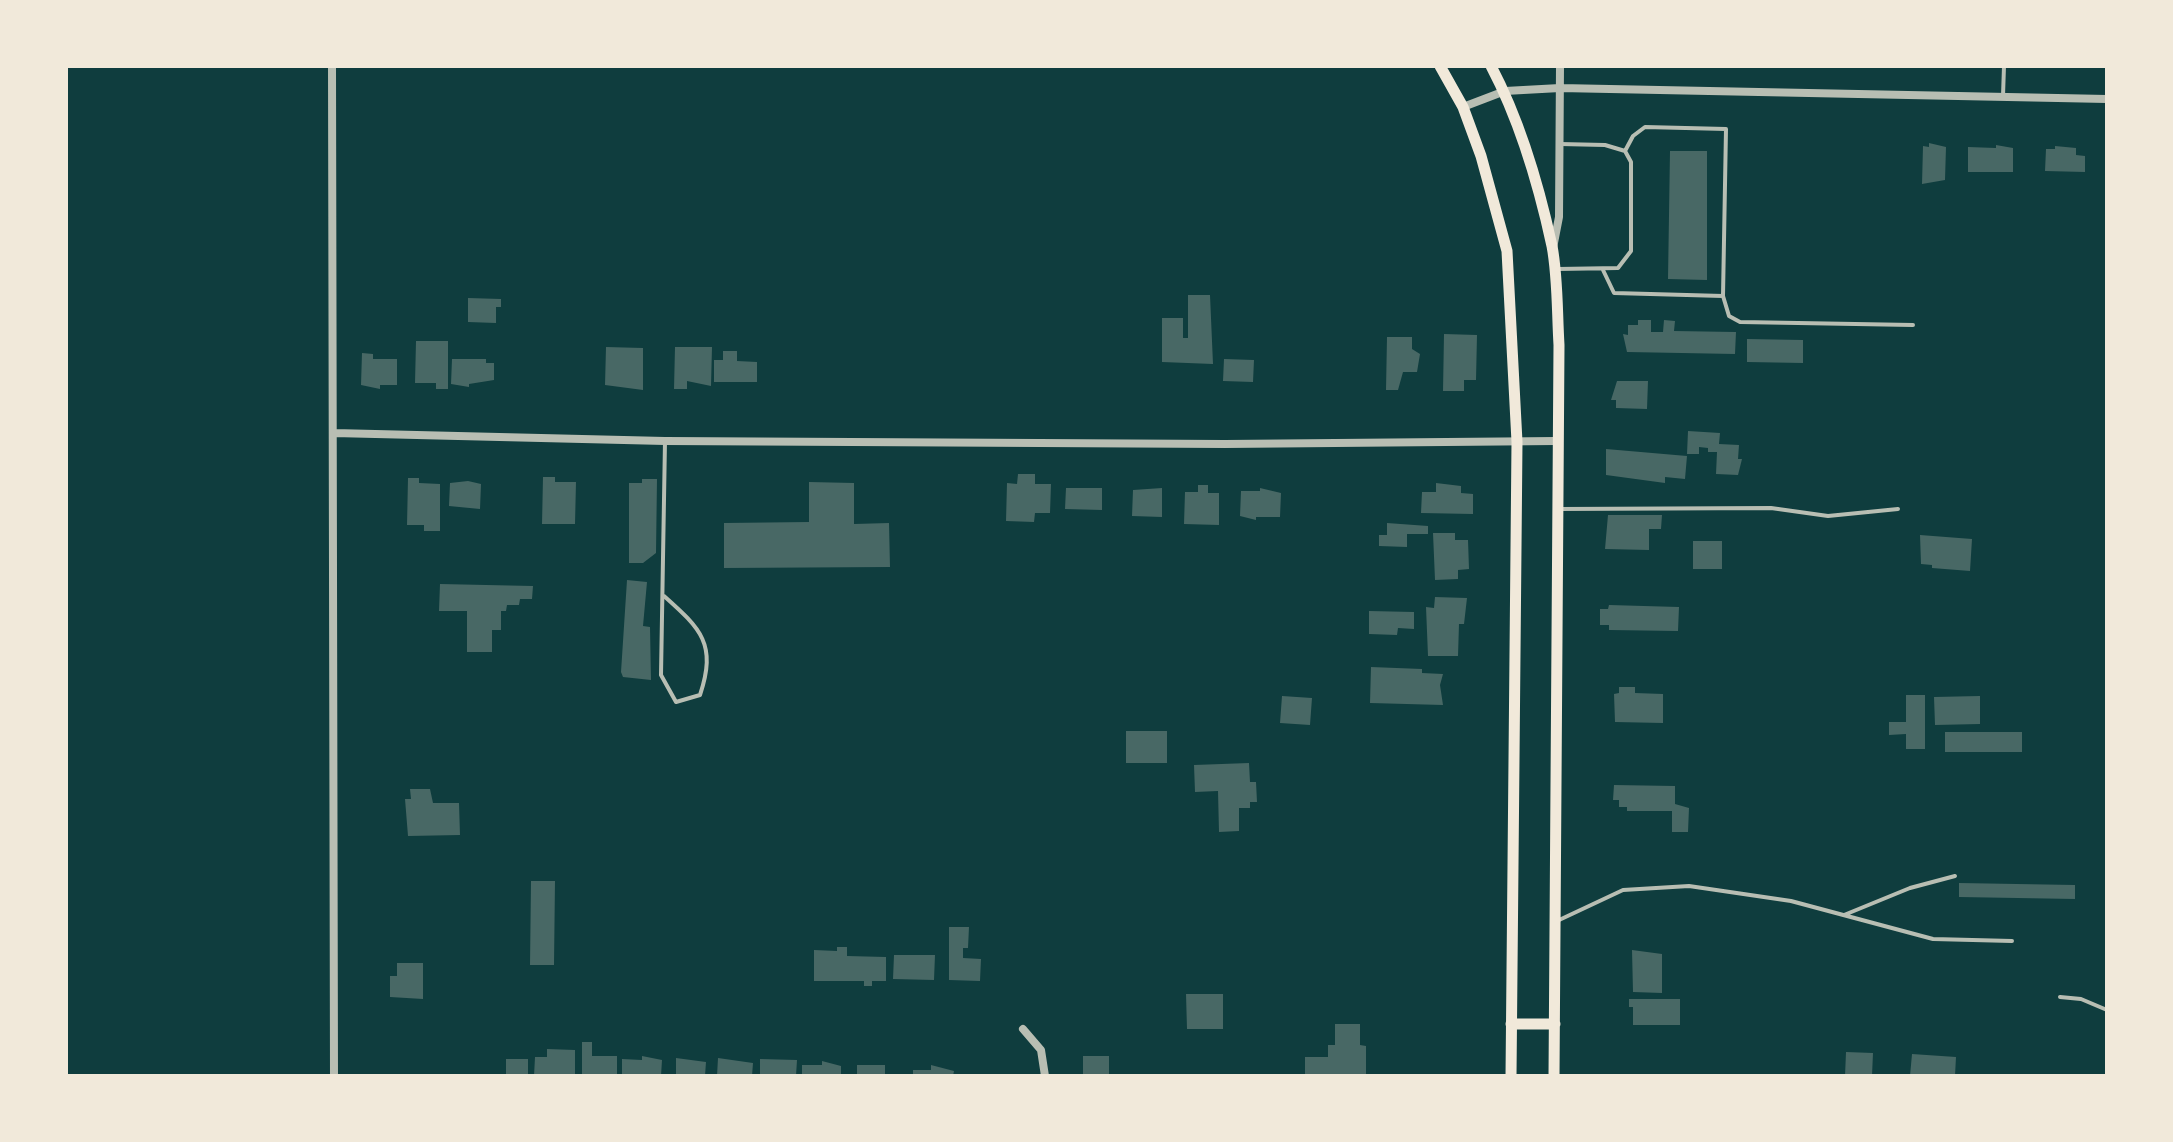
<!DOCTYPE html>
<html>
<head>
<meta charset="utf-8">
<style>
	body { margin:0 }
	#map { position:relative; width:2173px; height:1142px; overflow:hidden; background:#0f3d3e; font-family:"Exo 2",sans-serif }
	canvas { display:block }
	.frame { position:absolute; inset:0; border:68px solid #f1e9da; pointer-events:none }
</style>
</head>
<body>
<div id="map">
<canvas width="2173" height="1142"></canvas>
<div class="frame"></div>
</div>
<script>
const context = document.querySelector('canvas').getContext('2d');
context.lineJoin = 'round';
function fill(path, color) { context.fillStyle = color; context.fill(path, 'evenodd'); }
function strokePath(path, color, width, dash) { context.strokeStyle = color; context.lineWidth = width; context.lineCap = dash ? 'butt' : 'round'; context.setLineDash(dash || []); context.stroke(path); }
const building = new Path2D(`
	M1929,143l17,4 -1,33 -23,4 1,-38 6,1z
	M1996,145l17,3v24h-45v-25l28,1z
	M2055,146l21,2v7l9,1v16l-40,-1 1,-22h9z
	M1670,151h37v129l-39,-1z
	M1188,295h22l3,69 -51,-2v-44h21v20h5z
	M468,298l33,1v8h-5v16l-28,-1z
	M1638,320h13v12h12l1,-12 11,1 -1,10 62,1 -1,22 -108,-2 -4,-18 5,1v-10h10z
	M1444,334l33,1 -1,45h-12v11h-21z
	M1387,337h25v12l8,5 -3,18h-14l-5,18h-12z
	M1747,339l56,1v23l-56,-1z
	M416,341h32v48h-12v-6h-21z
	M606,347l37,1v42l-38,-5z
	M675,347h37l-1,39 -24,-5v8h-13z
	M723,351h14v10l20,1v20h-43v-22h9z
	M362,353l11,1v5h24v26h-17v4l-19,-4z
	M452,359h34v4h8v17l-25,4v3l-18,-3z
	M1224,359l30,1 -1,22 -30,-1z
	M1617,381h31l-1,28 -31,-1v-8h-5z
	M1688,431l32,2 -1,11 20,1 -1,14h4l-4,16 -22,-1 1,-22h-9v-4l-9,-1v7h-12z
	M1606,449l81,7 -2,23 -20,-2v6l-59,-8z
	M1018,474h17v10h16l-1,29h-15l-1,9 -28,-1 1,-38 10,1z
	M543,477h12v5h21l-1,42h-33z
	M408,478h11v5l21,1v47h-16v-6h-17z
	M642,479h15l-1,74 -13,10h-14v-80h13z
	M468,481l13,3 -1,25 -31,-3 1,-23z
	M809,482l45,1v41l35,-1 1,44 -166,1v-45l85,-1z
	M1436,483l25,3v7l12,1v20l-52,-1 1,-21h14z
	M1198,485h10v8h11v32l-35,-1 1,-32h13z
	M1066,488h36v22l-37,-1z
	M1162,488v29l-30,-1 1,-26z
	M1260,488l21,5 -1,24h-24v3l-16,-4 1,-25h19z
	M1608,515h54l-1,14h-12v21l-44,-1z
	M1387,523l41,3v8h-21v13l-28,-1v-11h8z
	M1433,533h22v7h13l1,29 -11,1v9l-23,1z
	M1920,535l52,4 -2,32 -38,-3v-3l-11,-1z
	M1693,541h29v28h-29z
	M627,580l20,2 -4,44 7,1 1,53 -28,-3 -2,-5z
	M440,584l93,2 -1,13h-12l-1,6h-12l-1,6h-5v19h-9v22h-25v-41h-28z
	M1435,597l32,1 -3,26h-5l-1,32h-30l-2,-49 8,1z
	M1609,605l70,2 -1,24 -69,-1v-5h-9v-16h8z
	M1369,611l45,1v17l-16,-1 -1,7 -28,-1z
	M1371,667l51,2v4l21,1 -3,11 3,20 -73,-2z
	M1619,687h16v6l28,1v29l-48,-1 -1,-28 5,-1z
	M1906,695h19v54h-19v-15l-17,1v-13h17z
	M1282,696l30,2 -2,27 -30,-2z
	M1980,696v28l-45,1 -1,-28z
	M1126,731h41v32h-41z
	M1945,732h77v20h-77z
	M1249,763l1,19h6l1,20h-7v6h-11v23l-20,1 -1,-41 -23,1 -1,-27z
	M1614,785l61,1v18l14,4 -1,24h-16v-21h-45v-4h-8v-7h-6z
	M410,789h20l3,14h26l1,32 -52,1 -3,-37h6z
	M531,881h24l-1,84h-24z
	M1959,883l116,2v14l-116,-2z
	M949,927h20l-1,21h-5v10l18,1 -1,22 -31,-1z
	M837,947h10v9l39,1v24h-14v5h-8v-5h-50v-31l23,1z
	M1632,950l30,4v39l-29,-1z
	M894,955h41l-1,25 -41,-1z
	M397,963h26v36l-33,-2v-21h7z
	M1186,994h37v35h-36z
	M1629,999h51v26h-47v-18h-4z
	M1335,1024h25v21l6,1v30h-61v-19h23v-12h7z
	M582,1042h10v14h25v20l-35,-2z
	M547,1049l28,1v26h-41l1,-19h12z
	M1846,1052l27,1 -1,23h-27z
	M1912,1054l44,3 -1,19h-45z
	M642,1056l20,4 -1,16h-39v-17l20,1z
	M1083,1056h26v20h-26z
	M676,1058l30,4 -1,14h-29z
	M718,1058l35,5 -1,13h-35z
	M506,1059h22v17h-22z
	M760,1059l37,1 -1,16h-36z
	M822,1061l19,5v10h-39v-11h20z
	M857,1065h28v11h-28z
	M931,1065l23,6 -1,5h-40v-6h18z`);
const service = new Path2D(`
	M2003,96l1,-30
	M1558,269l60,-1 13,-17v-89l-6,-11 -20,-6 -45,-1
	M1603,270l11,23 109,3 3,-167 -81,-2 -12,9 -8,15
	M1723,296l6,20 11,6 173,3
	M1559,509l212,-1 57,8 70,-7
	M664,596c37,33 53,48 36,99l-24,7 -15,-27 4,-234
	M1844,915l66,-27 45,-12
	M1557,921l66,-31 66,-4 102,15 142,38 79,2
	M2060,997l21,2 26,11`);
const minor = new Path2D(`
	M332,66l2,1010
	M1463,107l42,-16 55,-3 547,11
	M1553,248l6,-31 1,-151
	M334,433l331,8 560,3 331,-3
	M1023,1029l18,21 4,26`);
const secondary = new Path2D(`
	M1440,66l23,41 18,49 26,95 10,191 -6,634
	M1491,66c29,55 48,120 61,180 6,32 5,67 7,99l-5,731
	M1511,1024h44`);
fill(building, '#486865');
strokePath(service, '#b8beb3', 4);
strokePath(minor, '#b8beb3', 8);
strokePath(secondary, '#f1e9da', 11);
</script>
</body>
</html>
